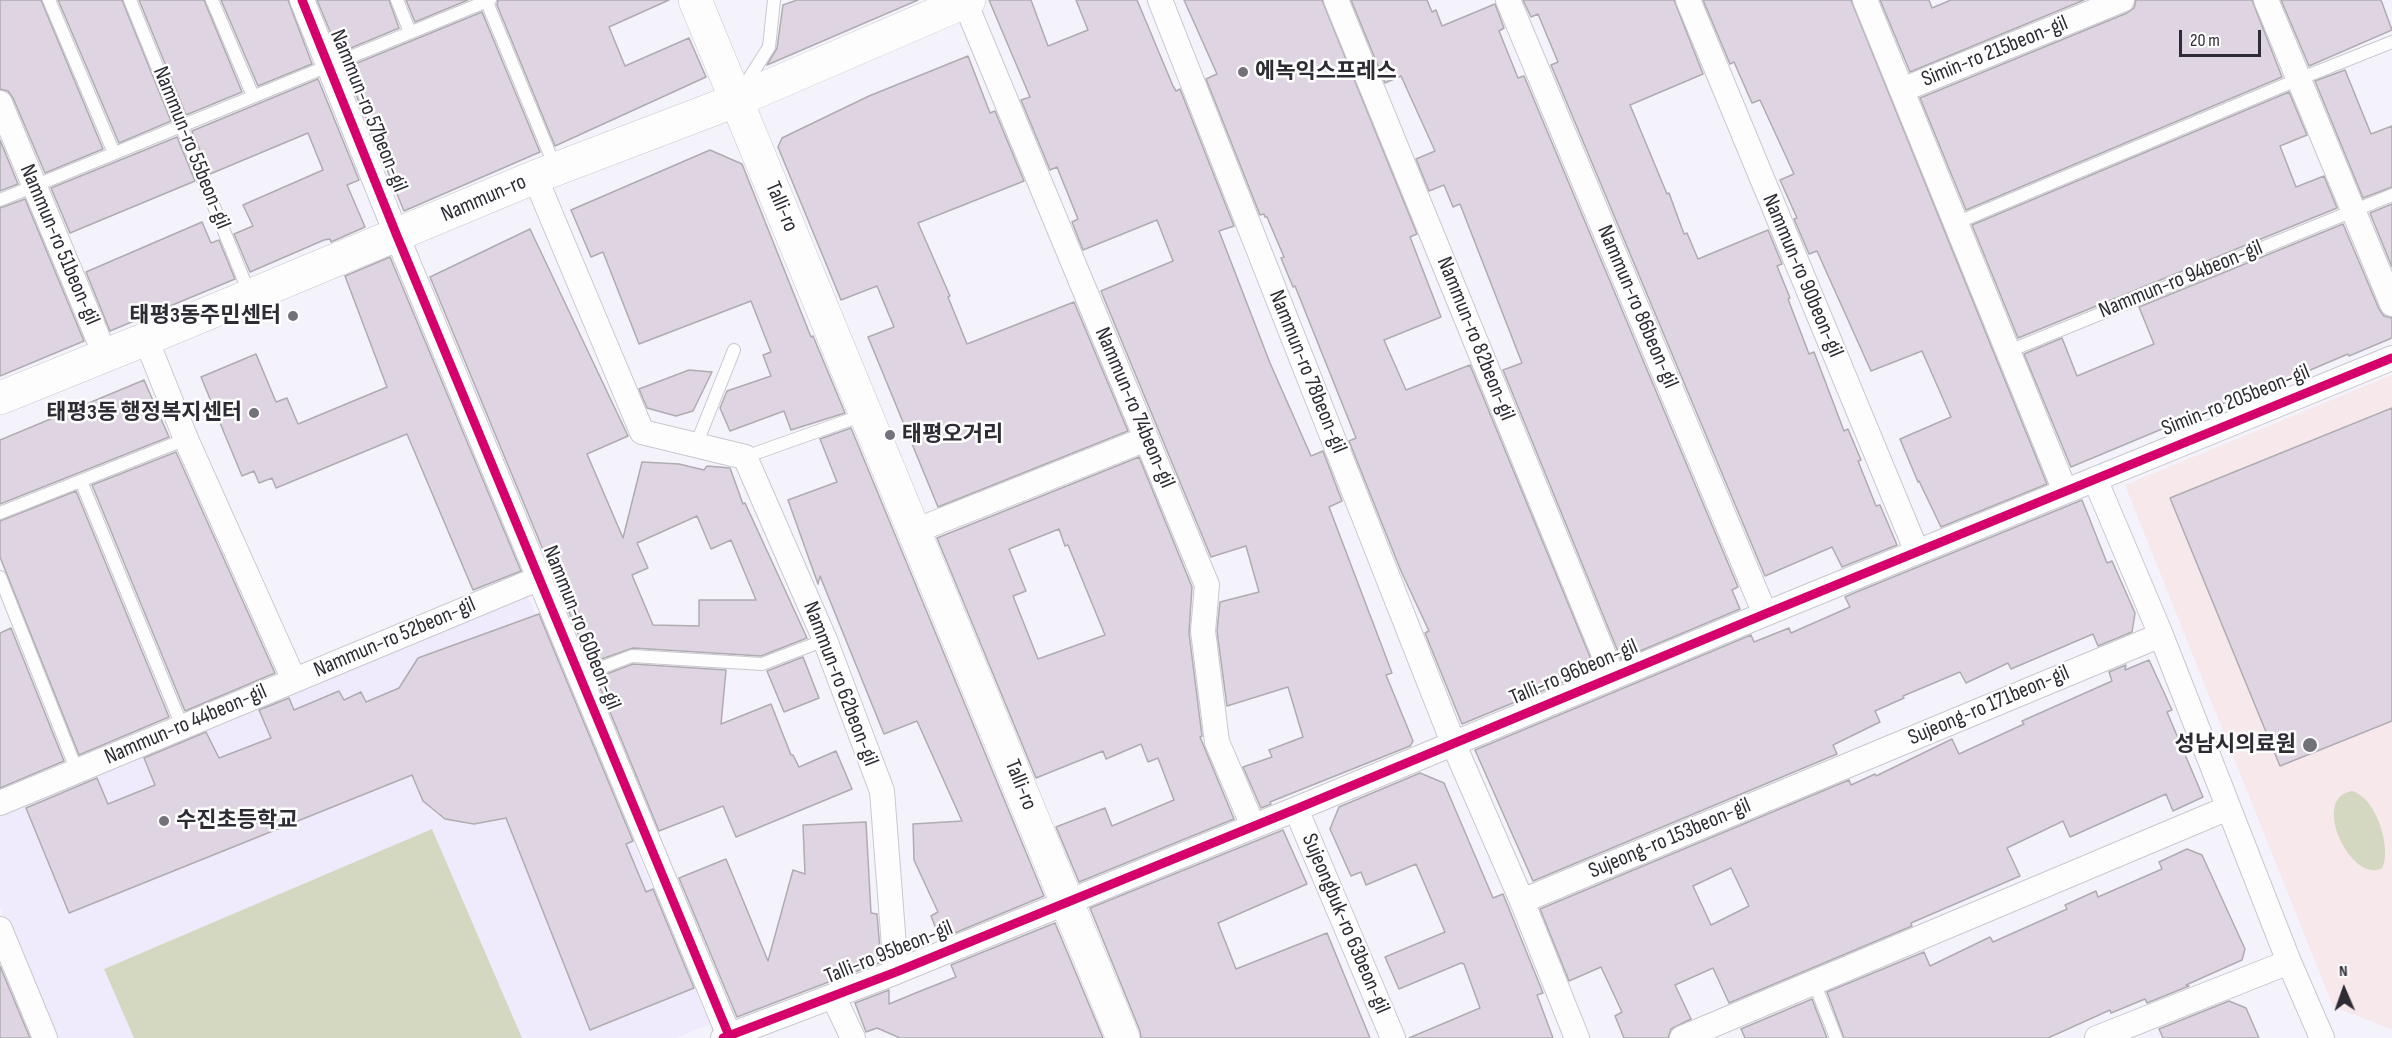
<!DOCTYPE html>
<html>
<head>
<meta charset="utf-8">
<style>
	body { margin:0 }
	#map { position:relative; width:2392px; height:1038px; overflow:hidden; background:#f4f2fa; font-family:"Sofia Sans Condensed",sans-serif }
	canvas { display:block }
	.north { position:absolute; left:2314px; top:960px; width:60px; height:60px; -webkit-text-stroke:4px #fefefe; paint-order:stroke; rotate:358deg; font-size:16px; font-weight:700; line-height:24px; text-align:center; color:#2d2b33 }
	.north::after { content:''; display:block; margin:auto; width:21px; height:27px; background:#2d2b33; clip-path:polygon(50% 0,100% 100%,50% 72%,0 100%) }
	.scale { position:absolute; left:2179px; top:30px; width:82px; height:27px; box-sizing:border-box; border:3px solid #2d2b33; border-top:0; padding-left:8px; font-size:18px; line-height:21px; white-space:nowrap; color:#2d2b33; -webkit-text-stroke:4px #fefefe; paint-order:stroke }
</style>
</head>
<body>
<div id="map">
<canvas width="2392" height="1038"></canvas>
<div class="north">N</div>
<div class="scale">20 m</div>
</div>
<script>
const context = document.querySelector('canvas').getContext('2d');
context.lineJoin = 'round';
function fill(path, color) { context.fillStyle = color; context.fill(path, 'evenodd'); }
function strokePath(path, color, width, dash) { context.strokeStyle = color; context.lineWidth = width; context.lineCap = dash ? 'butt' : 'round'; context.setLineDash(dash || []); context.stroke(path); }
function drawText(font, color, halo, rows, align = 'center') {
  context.font = font + ' "Sofia Sans Condensed","Noto Sans KR",sans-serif'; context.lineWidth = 5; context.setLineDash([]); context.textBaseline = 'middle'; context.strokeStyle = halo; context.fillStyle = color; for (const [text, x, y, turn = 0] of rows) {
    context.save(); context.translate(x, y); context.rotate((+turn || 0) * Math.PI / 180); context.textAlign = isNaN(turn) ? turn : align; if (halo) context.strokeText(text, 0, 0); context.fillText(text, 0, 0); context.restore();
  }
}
const built = new Path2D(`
	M526,592l184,432 -34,14h-620l-56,-131v-93z`);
const medical = new Path2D(`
	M2392,375v655l-59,-24 -208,-521z`);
const green = new Path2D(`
	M2352,791c26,7 40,61 30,77 -30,17 -73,-70 -30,-77z
	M432,829l90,209h-388l-30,-69z`);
const building = new Path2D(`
	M0,0h41l62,149 -58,24 -32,-75 -5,-7 -8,-2z
	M58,0h64l49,121 -52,22z
	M139,0h65l38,92 -56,23z
	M221,0h67l24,64 -54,22z
	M317,0h72l10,28 -60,25z
	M406,0h62l-53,22z
	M498,0h171l-60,27 16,39 64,-28 17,39 -151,69 -58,-141z
	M797,0h121l-151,65 10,-17 6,-43z
	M989,0h42l17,46 40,-16 -12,-30h61l36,86 3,5 4,-2 54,137 -15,5 51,132 41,93 12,-5 19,50 -13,6 63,166 -6,2 27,66 -3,5 -140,56 1,2 -10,4 -18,-41 29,-10 -3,-7 34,-13 -15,-50 -61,19 -10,-75 3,-29 39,-10 -13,-46 -35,11 -110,-266 72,-30 -16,-41 -74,30 -11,-28 6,-3 -21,-52 -7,3 -29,-70 9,-3z
	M1184,0h138l95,234 -7,3 31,80 -57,23 22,50 64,-25 125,304 -133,55 -37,-91 4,-2 -28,-60 -52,-130 7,-3 -61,-152 -2,1 -12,-29 3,-1 -17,-40h-2l-1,-3 -4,1 -54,-136 11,-5z
	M1351,0h76l5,12 4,-2 6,16 53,-22 9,24 -5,3 19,47 6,-2 214,511 -6,3 8,19 -119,50 -118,-289 19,-7 -62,-159 -7,3 -9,-22 -15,6 -13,-32 19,-8 -34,-75 -16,7z
	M1523,0h151l29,74 -73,31 37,89 2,-1 15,41 3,-1 11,26 70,-29 14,34 -5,2 13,32 -2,1 21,55 5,-2 30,79 4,-2 13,31 -3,1 18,45 4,-1 17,40 -55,22 -10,-20 -67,29 -214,-511 7,-3 -20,-48 -7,3z
	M1703,0h148l196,484 -106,43 -22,-46 -1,1 -18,-43 51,-22 -29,-66 -51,20 -54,-120 -8,3 -15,-35 3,-1 -17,-38 14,-6 -34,-74 -8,3 -18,-41 -4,2z
	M1880,0h49l3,8 19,-8h133l-174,72z
	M2136,0h116l30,77 -316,133 -46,-112 207,-85 7,-5z
	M2281,0h100l11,30 -83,36z
	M482,12l58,140 -136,59 -59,-143z
	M968,56l22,57 5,-2 29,70 -106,42 32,73 -2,1 19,47 107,-42 54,129 -190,76 -70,-170 26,-10 -17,-41 -36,14 -63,-153 4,-9 87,-42z
	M2345,70l26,64 21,-8v61l-29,11 -48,-117z
	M318,79l41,101 -12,5 18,42 -34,15 -1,-3 -6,1 -74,32 -16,-38 19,-8 -10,-21 80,-35 -15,-37 -98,41 -18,-43z
	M2289,92l18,43 -27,11 16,41 28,-11 13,32 -319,130 -46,-113z
	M177,137l18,44 -125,52 -19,-45z
	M0,140l18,44 -18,7z
	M710,150l32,14 69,173 2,-1 32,77 -54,17 -7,-19 -54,20 -10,-23 7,-17 44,-15 -8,-21 8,-3 -20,-51 -112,43 -36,-92 -12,5 -20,-47z
	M25,199l59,142 -84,35v-168z
	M2392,204v63l-22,-54z
	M202,222l9,21 8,-3 16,39 -125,52 -24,-59z
	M2343,224l36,85 5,7 8,2v20l-43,18 -1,-2 -106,45 -1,-3 -170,71 -47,-113 38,-16 15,38 77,-32 -15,-37z
	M530,229l98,207 -41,18 36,84 19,-76 37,2 25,6 3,-4 23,2 13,36 2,-1 62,135 -46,18 -128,-8 -43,15 -160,-386zM697,516l14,33 20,-9 25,60h-57v26l-46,-1 -21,-50 16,-7 -11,-25z
	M390,257l131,314 -48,19 -66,-156 -131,54 -4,-10 -13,5 -5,-12 -12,5 -41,-99 55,-23 20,48 11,-4 11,26 89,-37 -42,-111z
	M689,370l23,2 -19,39 -17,5 -29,-8 -8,-19z
	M144,380l25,57 -169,67v-64z
	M2392,408v313l-112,45 -110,-268z
	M851,428l193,468 -104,43 -9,-23 7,-4 -24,-52 -1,-36 49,-3 -45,-100 -33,13 -64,-158 -2,8 -30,-84 49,-18 -17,-43z
	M176,452l99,221 -90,38 -93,-226z
	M1139,457l53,130 -3,46 13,103 -2,1 34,82 -155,63 -23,-55 49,-19 7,18 62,-26 -16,-42 -10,4 -7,-18 -35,15 -3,-8 -67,27 -99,-240zM1059,529l6,17 3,-1 37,90 -67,24 -25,-63 13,-5 -17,-42z
	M76,491l93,226 -90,38 -79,-198v-36z
	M2082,500l25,63 5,-2 23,52 -3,19 -34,14 -5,-12 -82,35 -3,-6 -42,20 -6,-11 -57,24 1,2 -29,13 5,11 -47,23 4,9 -304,127 -58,-131 276,-115 3,7 35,-14 2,5 59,-26 -5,-10 9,-4z
	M539,614l94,227 -7,3 20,48 7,-3 41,99 -104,42 -84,-212 -32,6 -29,-5 -22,-18 -11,-26 -343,138 -43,-105 71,-30 11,26 47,-19 -11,-27 62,-26 13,26 52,-20 -12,-28 30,-12 5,12 45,-19 5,9 17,-8 5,10 33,-14 19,-30z
	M11,628l53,133 -64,27v-155z
	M803,657l16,41 -35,14 -17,-41z
	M2149,660l23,50 -5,2 36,85 -30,14 -7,-17 -96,43 -7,-16 -56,27 13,28 -109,47 1,3 -183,77 -16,-35 -38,17 16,34 -20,10 -3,9h-44l-9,-22 7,-4 -21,-45 -32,14 -29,-72 309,-129 2,5 24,-11 1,2 76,-37 7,15 65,-30 -2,-3 90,-40 -3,-9 17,-7 -1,5zM1731,868l18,38 -38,19 -18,-39z
	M633,664l93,6 -5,54 50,-20 20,51h2l6,12 37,-16 16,38 -116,48 -13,-31 -64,25 -63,-153z
	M1420,773l24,10 49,115 10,-4 40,99 -6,2 16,43h-144l71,-30 -16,-44 -3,-1 -62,26 -14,-32 60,-25 -29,-68 -50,21 -5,-13 -10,4 -21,-47 9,-22z
	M866,822l5,91 6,1 4,48 -144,55 -58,-139 47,-19 42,102 25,-91 12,4 -2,-49z
	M1283,830l24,54 -89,39 18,46 91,-36 43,105h-229l-1,-7 -50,-123z
	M2187,849l15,6 43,94 -3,11 -56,25 3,1 -42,17 -2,-4 -34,14 -1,-3 -62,28h-204l-17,-46 97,-40 6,14 60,-29 3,5 74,-33 -2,-4 31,-14 2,6 64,-28 -3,-7z
	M1055,923l48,115h-203l-23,-10 -11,4 -11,-29 34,-13v14l34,-14 33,-13 -5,-12z
	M0,966l30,72h-30z
	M1812,999l15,39h-82l-4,-9z
	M2229,1001l17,7 13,30h-96l-4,-9z`);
const lane = new Path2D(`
	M49,0l65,153
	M130,0l120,295
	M212,0l41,96
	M397,0l13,32
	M486,0l70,169
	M743,88l26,-41 5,-47
	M0,200l490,-200
	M1956,223l343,-144 93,-37
	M2009,351l383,-156
	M696,445l38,-95
	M745,457l121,-43
	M81,481l101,245
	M0,513l186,-74
	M0,577l77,194
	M579,676l53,-20 130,8 63,-24
	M1814,982l22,56`);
const street = new Path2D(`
	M302,0l95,236 333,802
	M1160,0l294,745 68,156 55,137
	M1336,0l277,677
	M1508,0l257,614
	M1688,0l229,552
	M1865,0l200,491
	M2266,0l126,304
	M965,2l242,583 -4,46 14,111 36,84
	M1902,90l220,-90
	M0,103l105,252
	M535,177l107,255 103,25 80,183 57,151 14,181
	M146,339l40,100 108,241
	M2095,479l66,156 128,327 33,76
	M915,531l231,-92
	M0,803l540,-225
	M1296,809l97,229
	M1522,901l639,-266
	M0,929l45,109
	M833,996l20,42
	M723,1038l173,-66 400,-163 469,-195 627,-256
	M1682,1038l546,-230
	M2097,1038l192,-76`);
const secondary = new Path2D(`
	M695,0l428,1038
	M0,398l146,-59 389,-162 202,-77 232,-100`);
const cycleway = new Path2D(`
	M302,0l95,236 333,802
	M723,1038l173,-66 400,-163 469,-195 627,-256`);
const markers = [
	[1243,72,6,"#737179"],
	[293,316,6,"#737179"],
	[254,413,6,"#737179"],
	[890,435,6,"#737179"],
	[2310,745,8,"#737179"],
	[164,821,6,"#737179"]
];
const streetNames = [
	["Simin-ro 215beon-gil",1995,52,-22],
	["Nammun-ro 57beon-gil",368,111,68],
	["Nammun-ro 55beon-gil",191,148,68],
	["Nammun-ro",484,199,-23],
	["Talli-ro",781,207,67],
	["Nammun-ro 51beon-gil",59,245,67],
	["Nammun-ro 90beon-gil",1802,276,67],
	["Nammun-ro 94beon-gil",2181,280,-22],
	["Nammun-ro 86beon-gil",1637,307,67],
	["Nammun-ro 82beon-gil",1475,339,68],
	["Nammun-ro 78beon-gil",1307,372,68],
	["Simin-ro 205beon-gil",2236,401,-22],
	["Nammun-ro 74beon-gil",1134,408,67],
	["Nammun-ro 60beon-gil",581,628,68],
	["Nammun-ro 52beon-gil",395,638,-23],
	["Talli-ro 96beon-gil",1574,673,-23],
	["Nammun-ro 62beon-gil",840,684,69],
	["Sujeong-ro 171beon-gil",1989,706,-23],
	["Nammun-ro 44beon-gil",186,725,-23],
	["Talli-ro",1020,785,68],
	["Sujeong-ro 153beon-gil",1670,839,-23],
	["Sujeongbuk-ro 63beon-gil",1345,924,67],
	["Talli-ro 95beon-gil",889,953,-22]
];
const poiNames = [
	["에녹익스프레스",1255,72],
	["태평3동주민센터",281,316,"right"],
	["태평3동 행정복지센터",242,413,"right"],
	["태평오거리",902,435],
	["성남시의료원",2296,745,"right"],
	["수진초등학교",176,821]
];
fill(built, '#efebfd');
fill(medical, '#f7e8ec');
fill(green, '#d5d8c0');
fill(building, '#dfd4e1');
strokePath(building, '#afacb1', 1.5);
strokePath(lane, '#c9c8cf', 14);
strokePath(street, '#c9c8cf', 26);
strokePath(secondary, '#c9c8cf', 34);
strokePath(lane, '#fdfdfe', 12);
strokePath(street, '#fdfdfe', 24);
strokePath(secondary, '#fdfdfe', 33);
strokePath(cycleway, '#d6006c', 9);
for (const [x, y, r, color] of markers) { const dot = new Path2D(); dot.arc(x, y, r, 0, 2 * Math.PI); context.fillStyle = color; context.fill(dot); strokePath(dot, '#fefefe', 2); }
drawText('22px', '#2d2b33', '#fefefe', streetNames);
drawText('bold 22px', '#2d2b33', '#fefefe', poiNames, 'left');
</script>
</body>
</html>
